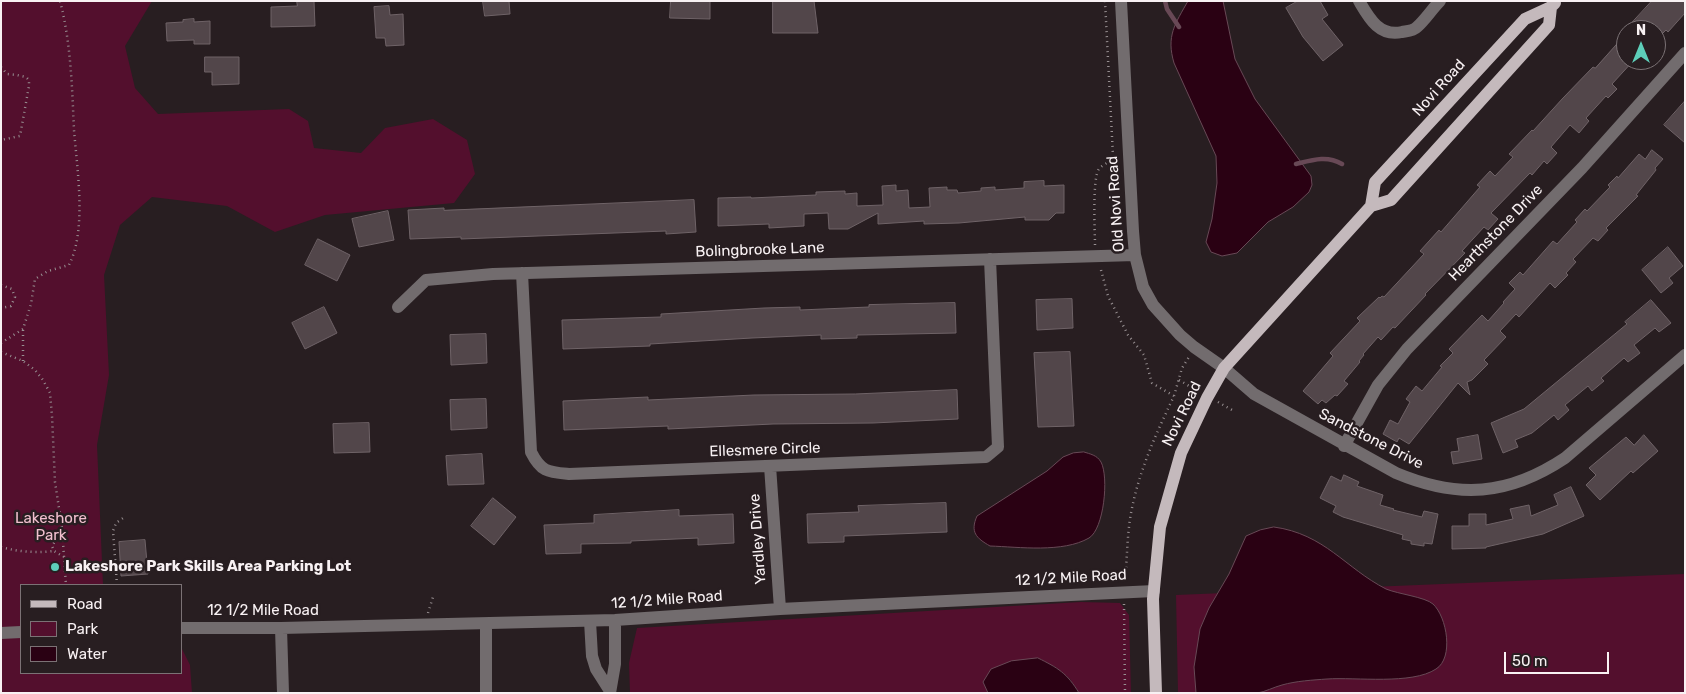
<!DOCTYPE html>
<html>
<head>
<meta charset="utf-8">
<style>
	body { margin:0 }
	#map { position:relative; width:1686px; height:694px; overflow:hidden; background:#281e21; font-family:Rubik,sans-serif }
	canvas { display:block }
	.frame { position:absolute; inset:0; border:2px solid #f8f1f3; pointer-events:none }
	.legend { position:absolute; left:20px; top:584px; width:162px; height:90px; box-sizing:border-box; background:#281e21; border:1px solid #7b7275; margin:0; padding:6px 9px; list-style:none; font-size:15px; color:#f8f1f3 }
	.legend li { display:flex; align-items:center; gap:10px; height:25px }
	.legend b { width:25px; border:1px solid #7b7275 }
	.north { position:absolute; left:1616px; top:20px; width:50px; height:50px; box-sizing:border-box; background:#281e21; border:1px solid #7b7275; border-radius:50%; rotate:0deg; font-size:14px; font-weight:700; line-height:20px; text-align:center; color:#f8f1f3 }
	.north::after { content:''; display:block; margin:auto; width:18px; height:22px; background:#5dceb9; clip-path:polygon(50% 0,100% 100%,50% 72%,0 100%) }
	.scale { position:absolute; left:1504px; top:652px; width:105px; height:22px; box-sizing:border-box; border:2px solid #f8f1f3; border-top:0; padding-left:6px; font-size:15px; line-height:18px; white-space:nowrap; color:#f8f1f3; -webkit-text-stroke:4px #281e21; paint-order:stroke }
</style>
</head>
<body>
<div id="map">
<canvas width="1686" height="694"></canvas>
<div class="frame"></div>
<ul class="legend">
<li><b style="height:6px;background:#c4b9bc"></b>Road</li>
<li><b style="height:14px;background:#530f2d"></b>Park</li>
<li><b style="height:14px;background:#2a0113"></b>Water</li>
</ul>
<div class="north">N</div>
<div class="scale">50 m</div>
</div>
<script>
const context = document.querySelector('canvas').getContext('2d');
context.lineJoin = 'round';
function fill(path, color) { context.fillStyle = color; context.fill(path, 'evenodd'); }
function strokePath(path, color, width, dash) { context.strokeStyle = color; context.lineWidth = width; context.lineCap = dash ? 'butt' : 'round'; context.setLineDash(dash || []); context.stroke(path); }
function drawText(font, color, halo, rows, align = 'center') {
  context.font = font + ' Rubik,sans-serif'; context.lineWidth = 5; context.setLineDash([]); context.textBaseline = 'middle'; context.strokeStyle = halo; context.fillStyle = color; for (const [text, x, y, turn = 0] of rows) {
    context.save(); context.translate(x, y); context.rotate((+turn || 0) * Math.PI / 180); context.textAlign = isNaN(turn) ? turn : align; if (halo) context.strokeText(text, 0, 0); context.fillText(text, 0, 0); context.restore();
  }
}
const green = new Path2D(`
	M1,1h151l-27,45 10,42 23,26 131,-5 19,12 6,27 47,5 24,-25 48,-9 34,21 8,34 -21,29 -129,12 -50,17 -48,-26 -75,-9 -32,28 -16,50 5,100 -12,70 6,140h-82v88h160v-26l9,18 2,28h-191z
	M1685,574v119h-507l-2,-98z
	M1081,602l39,1 9,12 2,78h-52l-9,-14 -16,-13 -71,16 5,11h-358l-1,-30 8,-35z`);
const water = new Path2D(`
	M1188,1h35l12,58 20,40 56,77 1,9 -3,7 -16,15 -25,15 -31,31 -15,3 -11,-4 -5,-10 6,-23 5,-36 -1,-27 -42,-93c-8,-27 1,-39 14,-62z
	M1084,452c6,2 13,3 17,10 8,15 3,67 -12,76 -26,15 -70,9 -99,8 -14,-8 -20,-14 -13,-30l70,-45 16,-14 10,-4z
	M1274,527c51,7 71,41 112,62 12,5 39,8 47,15 14,13 21,54 3,65 -24,16 -80,8 -109,10 -14,1 -31,2 -45,6 -8,2 -17,7 -25,8 -20,1 -41,0 -61,0l-2,-26 6,-38 9,-21 20,-34 17,-38 14,-6z
	M1038,658c20,10 29,15 41,35h-91l-5,-11 8,-13 20,-8z`);
const stream = new Path2D(`
	M1165,1l2,8 12,18
	M1296,164c16,-4 31,-9 46,0`);
const building = new Path2D(`
	M297,1h17l1,25 -44,1v-20l26,-1z
	M483,1h26l1,13 -25,2z
	M671,1h39v18l-40,-1z
	M773,1h41l4,32h-45z
	M1298,1h22l8,14 -6,4 21,26 -20,16 -20,-24 -17,-29z
	M1652,1h33v12l-17,19 -2,-2 -10,10v-10h-19l-6,-6z
	M389,6l1,9 13,-1 1,31 -18,1 -1,-8h-9l-2,-31z
	M194,19v3l16,-1v23h-16v-4l-27,1 -1,-18 17,-1v-2z
	M1626,34v26h8l-22,24 5,5 -9,9 -2,-2 -20,22 3,3 -10,12 -9,-8 -19,22 6,6 -10,11 -3,-3 -12,14 -2,-2 -39,40 7,6 -10,11 -4,-3 -22,24 3,2 -40,41 1,1 -31,33 -2,-1 -12,13 -3,-3 -15,17 1,1 -5,6 1,1 -16,19 4,3 -11,12 -2,-1 -9,8 -4,-3 -4,4 -15,-13 30,-35 -3,-3 30,-32 -3,-3 22,-21 1,1 2,-2 2,1 40,-43 -4,-3 19,-21 2,2 39,-45 -3,-2 13,-14 5,5 18,-19 -4,-3 23,-24 1,1 30,-33 30,-31 2,1z
	M205,57h34v27l-27,1v-13h-7z
	M1685,101v42l-21,-18z
	M1652,150l11,9 -8,9 1,2 -20,25 2,1 -32,32 2,2 -10,11 -5,-3 -20,21 3,3 -10,11 2,2 -13,13 -5,-5 -31,34 -3,-3 -16,17 6,6 -22,23 4,4 -16,16 -5,2 3,13 -12,-12 -49,61 -10,-6 -2,4 -14,-8 7,-14 8,4 12,-22 -4,-3 10,-13 6,5 20,-24 -2,-1 13,-13 -4,-4 33,-34 6,6 16,-18 -1,-1 12,-13 -6,-6 11,-11 3,3 30,-34 4,3 20,-22 -2,-2 10,-11 2,2 23,-24 -2,-2 9,-9 1,2 21,-24 6,5z
	M1044,181v5l20,-1v28h-8l-7,7h-24v-3l-66,6 -35,1v-3l-46,3v-11l-30,16h-19l-1,-16 -24,1v12l-35,2v-4l-51,2v-28l33,-1v1l65,-3v-3l29,-1v3l12,-1v13l26,-1 -1,-19 14,-1v6l12,-1 1,18 21,-1 -1,-19 18,-1v3h10l1,3 23,-2v-3l14,-1v3l29,-2v-6z
	M694,200l2,32 -30,2v-3l-205,8v-2l-51,2 -2,-29 36,-2v2z
	M388,211l6,29 -35,7 -7,-28z
	M318,239l32,16 -13,26 -32,-16z
	M1668,247l15,19 -14,12 4,5 -12,10 -19,-23z
	M1072,299l1,29 -36,2 -1,-30z
	M1651,300l20,23 -12,9 -4,-4 -21,17 6,8 -12,9 -4,-4 -23,20 3,3 -12,10 -4,-5 -23,19 4,5 -11,10 -4,-5 -22,18 -17,7 3,7 -15,6 -12,-30 33,-14 103,-85 -2,-2z
	M955,303l1,30 -99,2v3l-36,1v-4l-69,3 -102,6v2l-87,3 -1,-29 99,-3v-3l103,-6 36,-1v3l69,-3v-2z
	M324,307l13,26 -32,16 -13,-26z
	M486,334l1,29 -36,2 -1,-30z
	M1070,352l4,74 -36,1 -4,-74z
	M957,390l1,29 -85,4 -100,1 -105,5v-3l-104,4 -1,-29 85,-4v3l106,-5 101,-1z
	M486,399l1,29 -36,2 -1,-30z
	M369,423l1,29 -36,1 -1,-29z
	M1478,435l4,24 -29,5 -2,-12 8,-1 -2,-12z
	M1644,435l14,16 -25,22 -2,-2 -31,29 -14,-15 10,-10 -7,-7 37,-31 8,8z
	M482,454l2,30 -36,1 -2,-29z
	M1344,475l15,7 -2,4 26,9 -3,10 14,4 -1,1 29,7 2,-6 14,3 -6,30 -8,-1v3l-13,-2v-3l-9,-2 1,-4 -60,-18 -10,-5 3,-6 -16,-8 11,-22 10,5z
	M1571,487l13,29 -41,18 -57,13v1l-34,1v-23h17v-12h17v11l27,-6 -3,-10 19,-4 2,11 27,-11 -4,-10z
	M493,498l23,19 -22,28 -23,-19z
	M946,503l1,29 -103,4v6l-36,1 -1,-29 52,-2 -1,-6z
	M679,510v6l54,-2 1,29 -36,2v-7l-67,3v2l-50,1v9l-35,1 -2,-29 50,-2v-8z
	M145,540l3,34 -27,2 -2,-34z`);
const path = new Path2D(`
	M1,67l6,7 10,1 9,2 3,3v6l-9,50 -19,4
	M1095,245c0,-13 -3,-67 4,-76 4,-5 11,-6 14,-13l-8,-155
	M1101,270l7,26 20,39 16,20 8,28 22,13c-19,40 -37,79 -44,123 -3,21 -3,41 -5,62
	M1,285l11,4 3,8 -4,9 -10,2
	M23,330v31
	M1,343l22,-14 8,-25 4,-25 13,-8 21,-6c18,-35 8,-96 5,-135 -2,-43 -3,-87 -14,-129
	M1,352l22,9 12,9 8,10 7,13 2,23 3,66 7,46 4,57
	M1179,380l17,10
	M1174,396l8,-28 7,-11
	M1218,402l14,8
	M62,530l-10,16 2,5 10,6
	M1,547c18,5 34,6 53,4
	M117,585l-4,-54 3,-8 10,-7
	M1124,604l1,89
	M428,613l5,-16`);
const minor = new Path2D(`
	M1121,1l12,230 2,24 8,32 10,18 27,30 14,12 30,21 30,26 142,79c62,26 112,23 169,-15l120,-103
	M1359,1c10,17 20,36 43,31 6,-1 11,-1 15,-5 8,-7 15,-18 23,-26
	M522,273l9,179c10,20 17,20 38,22l417,-17 12,-10 -8,-188
	M398,307l28,-27 67,-6 642,-19
	M1344,446l34,-61 29,-36 175,-181 103,-115
	M770,466l10,143
	M590,621l2,35 4,13 14,22
	M486,624v69
	M181,628h100l334,-8 165,-11 374,-18
	M281,628l2,65
	M1,633l20,-1
	M610,693l5,-29v-44`);
const major = new Path2D(`
	M1371,206l4,-24 150,-163 26,-12 4,-4
	M1156,693l-3,-94 7,-72 21,-74 26,-55 17,-30 147,-162 20,-6 158,-175 2,-18`);
const markers = [
	[55,567,5,"#5dceb9"]
];
const streetNames = [
	["Novi Road",1439,88,-48],
	["Old Novi Road",1116,204,-94],
	["Hearthstone Drive",1496,233,-46],
	["Bolingbrooke Lane",760,250,-2],
	["Novi Road",1182,414,-64],
	["Sandstone Drive",1371,439,27],
	["Ellesmere Circle",765,450,-2],
	["Yardley Drive",758,539,-94],
	["12 1/2 Mile Road",1071,578,-3],
	["12 1/2 Mile Road",667,600,-4],
	["12 1/2 Mile Road",263,611]
];
const parkNames = [
	["Lakeshore",51,519],
	["Park",51,536]
];
const poiNames = [
	["Lakeshore Park Skills Area Parking Lot",65,567]
];
fill(green, '#530f2d');
fill(water, '#2a0113');
strokePath(water, '#684956', 1);
strokePath(stream, '#684956', 4.5);
fill(building, '#52464a');
strokePath(building, '#6f6367', 1);
strokePath(path, '#989092', 2.5, [1, 4]);
strokePath(minor, '#726c6e', 12);
strokePath(major, '#c4b9bc', 12);
for (const [x, y, r, color] of markers) { const dot = new Path2D(); dot.arc(x, y, r, 0, 2 * Math.PI); context.fillStyle = color; context.fill(dot); strokePath(dot, '#281e21', 2); }
drawText('15px', '#f8f1f3', '#281e21', streetNames);
drawText('15px', '#f2c0cf', '#281e21', parkNames);
drawText('bold 15px', '#f8f1f3', '#281e21', poiNames, 'left');
</script>
</body>
</html>
